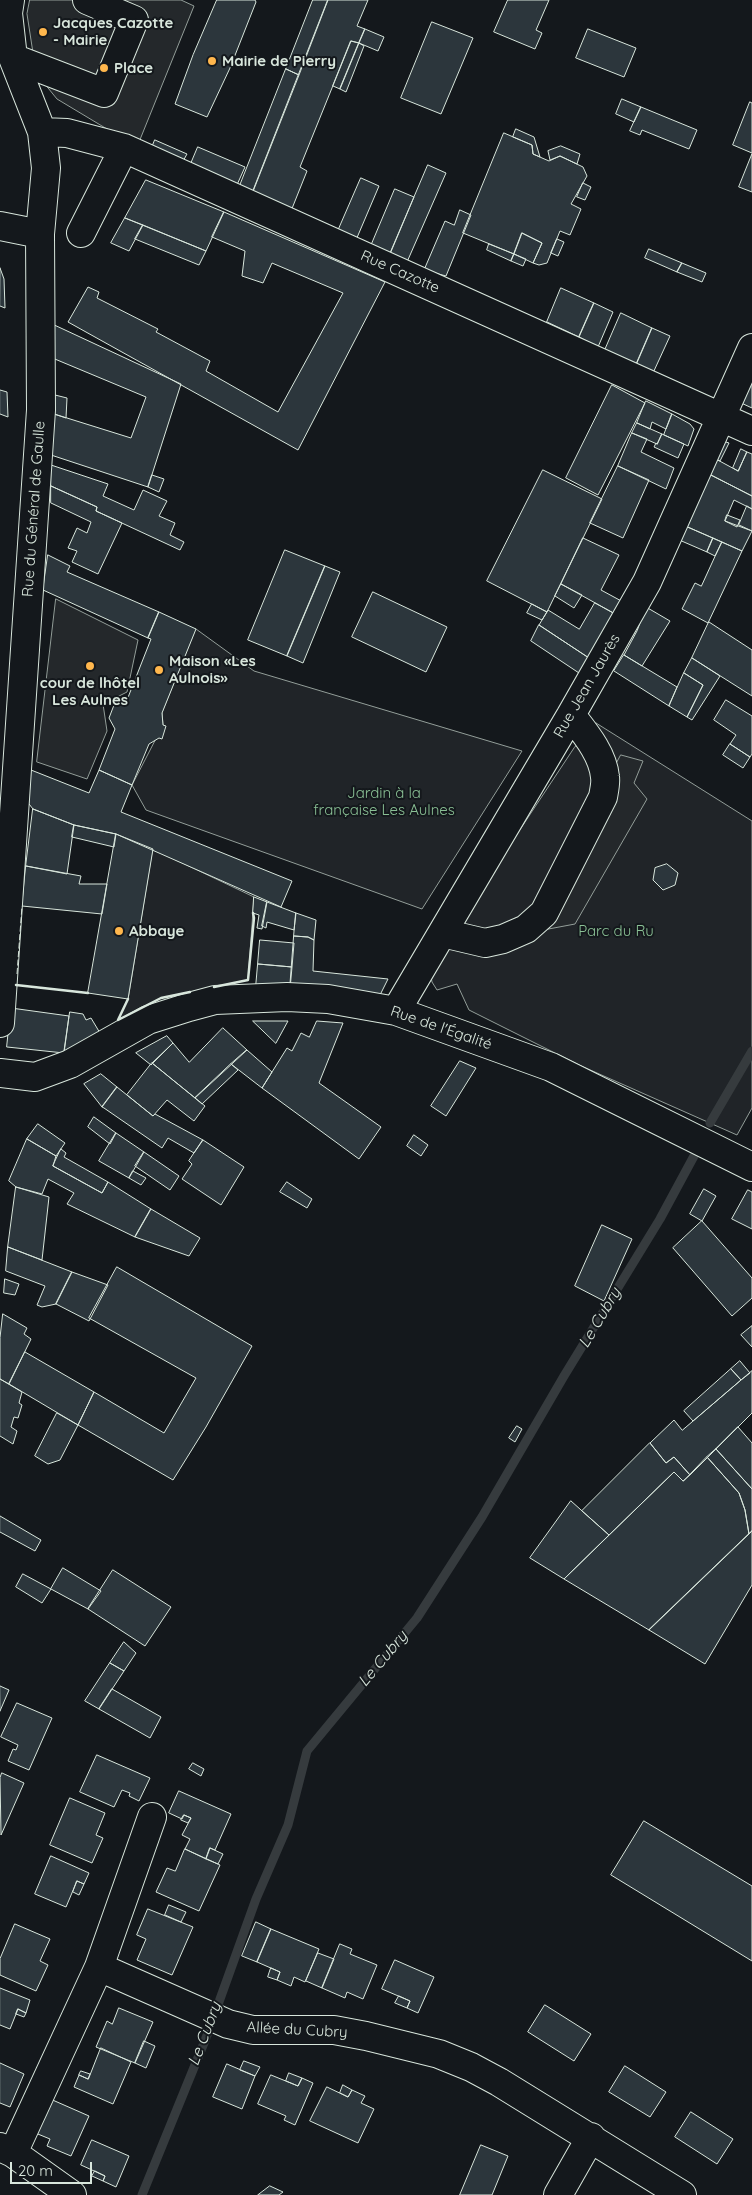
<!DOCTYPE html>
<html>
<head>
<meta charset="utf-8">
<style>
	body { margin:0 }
	#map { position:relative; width:752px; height:2195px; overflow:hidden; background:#14181c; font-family:Quicksand,sans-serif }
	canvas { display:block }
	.scale { position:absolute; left:10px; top:2162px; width:82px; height:22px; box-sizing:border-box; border:2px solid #d8e6dc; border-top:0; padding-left:6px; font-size:15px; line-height:18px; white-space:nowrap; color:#d8e6dc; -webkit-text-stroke:4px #14181c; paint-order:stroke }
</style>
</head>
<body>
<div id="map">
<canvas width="752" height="2195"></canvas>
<div class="scale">20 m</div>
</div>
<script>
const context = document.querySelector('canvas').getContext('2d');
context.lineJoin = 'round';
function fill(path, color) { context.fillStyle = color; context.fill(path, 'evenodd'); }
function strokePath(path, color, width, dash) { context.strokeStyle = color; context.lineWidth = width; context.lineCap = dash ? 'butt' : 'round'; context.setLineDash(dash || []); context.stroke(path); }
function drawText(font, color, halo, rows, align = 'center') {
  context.font = font + ' Quicksand,sans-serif'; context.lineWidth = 4; context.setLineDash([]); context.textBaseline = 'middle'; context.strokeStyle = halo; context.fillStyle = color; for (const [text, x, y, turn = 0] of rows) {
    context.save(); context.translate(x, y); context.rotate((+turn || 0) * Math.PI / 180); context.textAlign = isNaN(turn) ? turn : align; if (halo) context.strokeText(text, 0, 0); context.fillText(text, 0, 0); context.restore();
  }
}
const green = new Path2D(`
	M196,629l58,42 268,80 -100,158 -276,-99 -14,-25 31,-60 -1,-12z
	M596,723l156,98v287l-15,27 -158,-70 -110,-55 -12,-26 -20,6 -5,-8 -3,-15 145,-219z
	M153,849l101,48 -6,83 -87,18 -43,22 10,-21z`);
const parking = new Path2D(`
	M30,0h151l13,6 -57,141 -80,-48 -13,-16 -11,-30 -6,-39z
	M56,599l82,41 -11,52 -24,12 4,27 -20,48 -50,-17z
	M621,755l22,6 -9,22 13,16 -72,125 -37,7 72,-156z`);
const stream = new Path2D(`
	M710,1123l42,-72
	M142,2195l64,-157 50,-139 32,-74 19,-74 110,-133 65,-101 82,-141 96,-157 34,-63`);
const building = new Path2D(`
	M217,0h38l1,2 -26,66 -23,49 -32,-13 18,-49z
	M313,0h15l-29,75 -13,-6z
	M328,0h40l-11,26 8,3 -6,14 -8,-2 -51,126 7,4 -16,40 -39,-17z
	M508,0h41l-13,30 6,3 -7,16 -41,-17z
	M432,22l41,16 -32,76 -40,-16z
	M365,29l19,8 -6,14 -19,-8z
	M588,29l48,19 -12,29 -48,-19z
	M351,41l8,2 -19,46 -7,-3z
	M359,43l5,3 -18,46 -6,-3z
	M286,69l13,6 -47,119 -13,-6z
	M622,99l19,8 -7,15 -18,-8z
	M750,102l2,1v50l-19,-8z
	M641,107l56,23 -8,19 -47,-19 -2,5 -10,-4z
	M516,129l18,8 6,20 -7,-3 -1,-9 -19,-8z
	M504,133l28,12 1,9 16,7 11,-5 23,11 4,9 -16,28 10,5 -11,26 -10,-4 -13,32 -8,2 -6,-2 9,-20 -20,-10 -8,21 -51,-21z
	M155,140l32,14 -5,9 -31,-13z
	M561,146l19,8 -3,10 -17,-8 -10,4 -2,-9z
	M198,147l47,20 -9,20 -46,-21z
	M752,154v38l-13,-5z
	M428,165l18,8 -39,89 -17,-8z
	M361,178l18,8 -23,54 -18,-9z
	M146,180l78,32 -18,39 -81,-33z
	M583,183l8,4 -6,13 -8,-3z
	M395,189l19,8 -24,57 -19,-8z
	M460,210l11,5 -25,61 -22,-6 21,-49 9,4z
	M224,212l161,70 -87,168 -230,-128 20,-35 11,5 -2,6 61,31 -2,3 54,29 -4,10 72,41 65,-119 -71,-30 -9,20 -21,-7 3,-25 -33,-14z
	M125,218l18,7 -14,26 -18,-8z
	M143,225l63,26 -7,14 -64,-26z
	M522,233l20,10 -9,20 -19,-9z
	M557,239l7,3 -6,14 -7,-3z
	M489,244l25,10 -3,7 -24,-11z
	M649,249l33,14 -5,9 -32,-14z
	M514,254l12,5 -3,7 -12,-5z
	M682,263l24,10 -4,9 -25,-10z
	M0,268l4,11 1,29 -5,-2z
	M561,288l33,15 -15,34 -32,-15z
	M594,303l19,9 -15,35 -19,-10z
	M621,313l31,15 -16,37 -31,-15z
	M50,323l131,61 -33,103 -97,-32v-42l80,25 15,-41 -96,-40z
	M652,328l18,8 -17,37 -17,-8z
	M752,379v29l-13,-6z
	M612,385l33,18 -47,92 -32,-17z
	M0,390l7,2 1,25 -8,-3z
	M51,394l16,4 -1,20 -15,-5z
	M646,401l26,13 -6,15 -14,-7 -2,7 -13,-6z
	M672,414l18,10 4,5 -6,17 -24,-11z
	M637,423l25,11 -5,10 -25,-11z
	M632,433l15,6 -6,13 33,16 -8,21 -48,-23z
	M662,434l22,10 -6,14 -24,-11 2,-4 1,1z
	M726,442l3,1 -9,18 -6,-3 5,-11z
	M741,449l6,3 -9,19 -5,-3z
	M747,452l5,2v42l-45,-23 7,-15 24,13z
	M51,465l57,19 -5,12 31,14 9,-20 24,11 -8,15 16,7 -5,12 14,7 -4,8 -84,-39 1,-4 -46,-21z
	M618,466l31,14 -26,58 -33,-15z
	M543,470l59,29 -55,113 -60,-31z
	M707,473l45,23v13l-18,-9 -9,21 27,10 -10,20 -59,-26z
	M152,475l12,4 -5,13 -11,-5z
	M51,486l46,21 -1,4 26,12 -24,51 -26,-12 5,-11 -9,-3 9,-20 10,5 4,-11 -40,-19z
	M747,506l5,3v22l-13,-6z
	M727,515l13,5 -3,7 -12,-6z
	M683,525l30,13 -6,14 -30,-13z
	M583,538l36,17 -18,35 24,13 -8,12 -56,-31z
	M713,538l9,4 -7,14 -8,-4z
	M722,542l20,9 -34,72 -26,-14 13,-26 6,3z
	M285,550l40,16 -38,90 -39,-16z
	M48,555l22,11 -3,6 92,40 -11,26 -105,-48z
	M325,566l15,6 -37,91 -16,-7z
	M561,584l21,11 -8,13 -19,-12z
	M373,592l74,35 -21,45 -74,-35z
	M595,603l22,12 -28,43 -50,-33 9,-15 31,19z
	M532,604l15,8 -5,8 -15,-7z
	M646,607l24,14 -28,45 -18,-11 13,-24z
	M159,612l37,17 -34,84 1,12 3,1 -4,13 -3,-1 -10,6 -17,41 -33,-15 16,-41 -6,-11 5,-13 13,-5 24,-61 -3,-1z
	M709,622l43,28v46l-60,-38z
	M539,625l50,33 -10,15 -48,-32z
	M624,655l53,32 -8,19 -55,-35z
	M692,658l28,18 -28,44 -5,-3 16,-32 -19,-12z
	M684,673l19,12 -16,32 -18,-11z
	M726,700l26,16v38l-2,3 -20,-13 6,-9 -22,-15z
	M730,744l20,13 -7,11 -20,-13z
	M31,770l58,23 10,-23 33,15 -11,27 171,69 -11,26 -165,-73 -42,-9 -41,-16 -4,-5z
	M33,809l41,16 -7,49 -41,-8z
	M74,825l42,9 -2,13 -42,-10z
	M116,834l37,15 -25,150 -40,-6z
	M667,864l11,9 -3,12 -12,5 -10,-10 2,-12z
	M26,866l55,10 -2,8h28l-5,30 -80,-8z
	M254,897l13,5 -5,27 -5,-1 2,-13 -6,-2z
	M267,902l29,11 -2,17 -27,-8 -1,6 -4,-2z
	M296,913l20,7 -2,20 -6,-3 -14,-1z
	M294,936l14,1 6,3 -1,31 75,8 -8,16 -90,-6z
	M260,940l34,3 -2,24 -34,-3z
	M258,964l34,3 -2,22 -34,-2z
	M11,1008l58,8 -5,37 -57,-6z
	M70,1012l13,2 3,6 5,-2 9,15 -36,20z
	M253,1021h35l-12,22z
	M317,1021l26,2 -24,60 62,44 -22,32 -97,-71 25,-40 5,3 9,-18 8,4z
	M223,1028l24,22 -52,48 -43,-35 21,-20 16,19z
	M167,1036l6,7 -22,22 -15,-12z
	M247,1050l25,22 -10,16 -31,-24z
	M460,1061l16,7 -30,48 -15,-10z
	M152,1063l53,43 -11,15 -27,-21 -14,16 -26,-21z
	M231,1064l7,6 -36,34 -7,-6z
	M101,1074l16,13 -15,20 -18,-23z
	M117,1087l36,29 2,-2 48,26 -9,13 -26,-15 -6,10 -58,-40 -2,-1z
	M94,1117l22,16 -6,11 -22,-17z
	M38,1124l27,19 -9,13 -29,-17z
	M116,1133l28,19 -15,26 -30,-17z
	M414,1135l14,10 -7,11 -14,-10z
	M27,1139l29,17 -3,10 49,27 6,-11 43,27 -16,28 -68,-33 7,-11 -26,-14 -6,15 -26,-7 -7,-6z
	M203,1140l41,27 -23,38 -39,-26 10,-15 -3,-3z
	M61,1149l5,4 -2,4 44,25 -6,11 -49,-27z
	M144,1152l35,24 -9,14 -35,-24z
	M133,1171l13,7 -5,7 -12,-7z
	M287,1182l25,17 -5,9 -27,-16z
	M16,1187l33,10 -7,63 -34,-13z
	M704,1189l12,7 -14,25 -12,-7z
	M748,1190l4,2v37l-20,-10z
	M151,1209l49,29 -11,18 -54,-19z
	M702,1221l50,57v20l-20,18 -59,-68z
	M602,1225l30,14 -28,62 -29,-15z
	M8,1247l64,25 -16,32 -14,3 -5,-2 8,-19 -39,-15z
	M117,1267l135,79 -46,81 -33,53 -95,-55 16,-33 70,41 32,-55 -107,-60z
	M72,1272l36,13 -19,36 -33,-17z
	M5,1279l14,5 -4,11 -11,-2z
	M3,1314l24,14 -3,6 7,5 -22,45 -9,-5v-41z
	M752,1326v21l-11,-12z
	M25,1352l69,40 -16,33 -69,-41z
	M740,1361l10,12 -9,7 -10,-11z
	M731,1369l10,11 -48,41 -9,-10z
	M752,1371v42l-62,62 -16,-18 -8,6 -16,-20 24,-23 8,10z
	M0,1379l22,13 -3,11 3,2 -4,13 -4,-1 -3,10 6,4 -4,13 -13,-8z
	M57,1413l21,12 -18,35 -12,4 -13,-8z
	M517,1426l5,3 -7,13 -6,-4z
	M738,1427l14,16v46l-36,-40z
	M650,1443l16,20 8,-6 16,18 -7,6 -9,-9 -65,63 -27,-24z
	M716,1449l36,40v42l-3,3 -4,-24 -6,-17 -32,-36z
	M707,1457l32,36 6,17 4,24 -100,96 -85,-51 110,-107 9,9z
	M571,1501l38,34 -45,44 -34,-21z
	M0,1516l41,24 -6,11 -35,-19z
	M752,1531v54l-47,79 -56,-34z
	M63,1568l38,23 -13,18 -37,-20z
	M113,1570l58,37 -26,39 -57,-37z
	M23,1574l28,15 -9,14 -26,-16z
	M124,1642l12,11 -12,18 -14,-8z
	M110,1663l14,8 -25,38 -14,-8z
	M0,1686l9,4 -9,21z
	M112,1689l49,28 -11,21 -51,-29z
	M17,1703l35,15 -23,52 -21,-9 5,-12 3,1 2,-5 -17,-8z
	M97,1755l53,23 -11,23 -10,-5 1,-3 -8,-3 -8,17 -34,-15z
	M193,1763l11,6 -3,7 -12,-7z
	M2,1773l22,10 -23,52 -1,-57z
	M179,1791l52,23 -16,36 -5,-2 -4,11 -21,-10 5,-10 -8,-4 9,-17 -7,-3 -2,4 -13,-6z
	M70,1798l35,15 -9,22 7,3 -11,25 -42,-18z
	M184,1815l7,3 -3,5 -7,-3z
	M644,1821l108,65v75l-141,-86z
	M210,1848l13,6 -5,10 -12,-5z
	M185,1849l35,16 -21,46 -43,-19 11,-24 8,3z
	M51,1856l38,17 -5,11 -7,-3 -11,26 -31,-13z
	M77,1881l7,3 -5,11 -6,-3z
	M169,1905l17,7 -5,10 -16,-7z
	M148,1909l45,18 -21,48 -35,-15 9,-21 -9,-4z
	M256,1922l15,7 -14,33 -15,-6z
	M15,1924l35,15 -10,22 8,4 -12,26 -36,-16v-16z
	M271,1929l48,20 -14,33 -11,-5 -3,9 -14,-6 3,-8 -23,-10z
	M340,1944l12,5 -2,5 27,11 -14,34 -16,-7 -2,6 -23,-10z
	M318,1953l16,6 -12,29 -16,-7z
	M395,1960l39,17 -16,36 -11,-5 3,-7 -28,-12z
	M271,1968l9,4 -3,8 -9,-3z
	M0,1988l30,12 -4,13 -8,-4 -8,20 -10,-4z
	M399,1996l11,5 -3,7 -12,-5z
	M545,2005l46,29 -17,27 -46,-29z
	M119,2008l34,14 -18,41 -39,-16 11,-26 5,3z
	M18,2009l8,4 -2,4 -8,-3z
	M144,2041l11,5 -9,22 -11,-5z
	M101,2048l30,14 -18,42 -39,-17 5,-12 9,4z
	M244,2061l16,6 -5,9 -15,-6z
	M0,2063l24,11 -14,33 -10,-4z
	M227,2064l28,12 -13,33 -29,-12z
	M625,2066l41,26 -16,25 -41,-25z
	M81,2071l9,3 -2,5 -9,-4z
	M289,2073l13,5 -4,8 -12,-5z
	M271,2075l27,11 4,-8 11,5 -18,42 -11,-5 2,-4 -28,-12z
	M343,2085l9,5 -4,7 -8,-4z
	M327,2087l21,10 4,-7 13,6 -4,7 13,6 -16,34 -48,-22z
	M48,2098l41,18 -18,40 -24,-10 3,-7 -17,-7z
	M691,2112l42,27 -16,25 -42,-27z
	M92,2140l37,16 -13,31 -13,-6 2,-5 -24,-11z
	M481,2145l27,11 -16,39h-32z
	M95,2171l10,5 -2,5 -11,-5z
	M270,2186l13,6 -4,3h-21z`);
const minor = new Path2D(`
	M13,58l91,35 30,-73 -47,-20
	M42,132l25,1 57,15 628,283
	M0,226l40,8
	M81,233l43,-85
	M444,931l7,4 34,8 18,-4 23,-10 18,-16 59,-116c1,-6 3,-14 2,-20 -2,-23 -20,-44 -34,-62
	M396,1011l175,-296 76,-133 105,-234
	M0,1023l41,-613 -1,-176 6,-66 -4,-36 -29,-74 -5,-45 2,-13
	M0,1073l35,4 35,-13 78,-44 41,-13 26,-7 72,-3 41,2 68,12 155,56 201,100
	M99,1967l129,57 25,6h81l32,6 73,18 32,13 28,15 183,113
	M0,2147l13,6 59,42
	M13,2153l86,-186 53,-150
	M558,2195l33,-58`);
const fence = new Path2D(`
	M17,974l5,-68`);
const wall = new Path2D(`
	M16,985l72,8
	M214,987l34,-7 6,-62 -1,-5
	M128,999l-10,21 43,-22 29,-6`);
const markers = [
	[43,32,5,"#ffb74d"],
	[212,61,5,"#ffb74d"],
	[104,68,5,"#ffb74d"],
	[90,666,5,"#ffb74d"],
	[159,670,5,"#ffb74d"],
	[119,931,5,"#ffb74d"]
];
const poiNames = [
	["Jacques Cazotte",53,23],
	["- Mairie",53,40],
	["Mairie de Pierry",222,61],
	["Place",114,68],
	["Maison «Les",169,661],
	["Aulnois»",169,678],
	["cour de lhôtel",90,683,"center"],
	["Les Aulnes",90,700,"center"],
	["Abbaye",129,931]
];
const streetNames = [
	["Rue Cazotte",400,272,24],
	["Rue du Général de Gaulle",34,509,-86],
	["Rue Jean Jaurès",587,686,-60],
	["Rue de l'Égalité",441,1028,19],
	["Allée du Cubry",297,2030,3]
];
const parkNames = [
	["Jardin à la",384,793],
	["française Les Aulnes",384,810],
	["Parc du Ru",616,931]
];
const waterNames = [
	["Le Cubry",600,1318,-59],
	["Le Cubry",383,1659,-50],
	["Le Cubry",205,2034,-69]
];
fill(green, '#202428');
strokePath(green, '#939e99', 1);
fill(parking, '#24282b');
strokePath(parking, '#939e99', 1);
strokePath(stream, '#363b3e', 9);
fill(building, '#2c363c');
strokePath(building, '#d8e6dc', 1);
strokePath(minor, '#d8e6dc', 30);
strokePath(minor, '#14181c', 28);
strokePath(fence, '#d8e6dc', 1, [6, 2.5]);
strokePath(wall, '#d8e6dc', 2.5);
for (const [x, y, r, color] of markers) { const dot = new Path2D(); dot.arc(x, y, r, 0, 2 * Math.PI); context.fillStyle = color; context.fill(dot); strokePath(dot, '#14181c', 2); }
drawText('bold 15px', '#d8e6dc', '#14181c', poiNames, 'left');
drawText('15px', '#d8e6dc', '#14181c', streetNames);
drawText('15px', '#8ac095', '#14181c', parkNames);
drawText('italic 16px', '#d8e6dc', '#14181c', waterNames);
</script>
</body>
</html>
